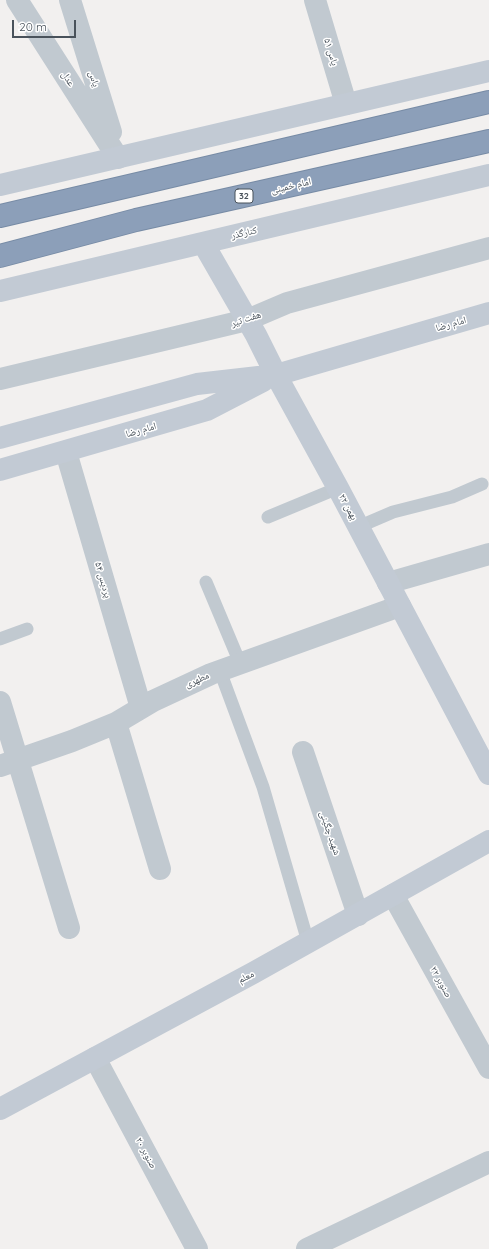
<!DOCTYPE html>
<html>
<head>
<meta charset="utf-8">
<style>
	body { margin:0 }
	#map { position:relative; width:489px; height:1249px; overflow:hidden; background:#f2f0ef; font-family:Quicksand,sans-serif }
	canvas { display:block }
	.scale { position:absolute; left:12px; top:20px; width:64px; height:18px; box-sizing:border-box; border:2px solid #49525b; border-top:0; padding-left:5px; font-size:12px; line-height:14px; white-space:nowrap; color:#49525b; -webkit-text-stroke:3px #fff; paint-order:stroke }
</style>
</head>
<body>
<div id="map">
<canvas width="489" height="1249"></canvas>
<div class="scale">20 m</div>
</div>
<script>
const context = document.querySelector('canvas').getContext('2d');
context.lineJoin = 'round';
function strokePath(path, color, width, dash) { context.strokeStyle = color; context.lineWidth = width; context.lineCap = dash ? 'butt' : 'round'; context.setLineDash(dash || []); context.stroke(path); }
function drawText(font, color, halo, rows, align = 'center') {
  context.font = font + ' Quicksand,"Noto Naskh Arabic",sans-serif'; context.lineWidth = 3; context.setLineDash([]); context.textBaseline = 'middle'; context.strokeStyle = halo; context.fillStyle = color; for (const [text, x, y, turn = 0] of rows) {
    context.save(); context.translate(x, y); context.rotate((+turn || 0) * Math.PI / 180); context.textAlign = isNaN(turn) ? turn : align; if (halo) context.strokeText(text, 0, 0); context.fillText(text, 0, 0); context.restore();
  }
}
const lane = new Path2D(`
	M268,517l70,-29
	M358,527l35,-15 59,-15 30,-13
	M206,582l34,81
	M0,639l27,-10
	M220,671l43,116 45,155`);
const street = new Path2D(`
	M17,0l101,158
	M70,0l41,132
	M315,0l31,104
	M0,379l247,-59 40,-17 202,-55
	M66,452l75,256
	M388,583l101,-29
	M0,702l69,226
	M116,723l44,146
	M303,752l55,163
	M0,766l72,-25 44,-18 37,-22 58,-27 189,-68
	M393,895l96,173
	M95,1058l102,191
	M307,1249l182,-87`);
const secondary = new Path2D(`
	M0,185l489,-114
	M203,243l53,92 20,40 62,113 151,286
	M0,291l489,-116
	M0,438l197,-54 79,-9 213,-62
	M0,470l207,-60 56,-29
	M0,1109l253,-136 236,-132`);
const highway = new Path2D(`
	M0,216l489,-114
	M0,256l136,-36 353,-79`);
const shields = [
	[244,196,18]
];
const shieldNames = [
	["32",244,196]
];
const streetNames = [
	["یاس ۵۱",331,52,73],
	["عدل",68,79,57],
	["یاس",94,79,73],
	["امام خمینی",291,186,-13],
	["کنارگذر",244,233,-13],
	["هفت تیر",246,319,-18],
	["امام رضا",451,324,-16],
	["امام رضا",141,430,-16],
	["۲۲ بهمن",348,507,62],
	["پردیس ۵۴",103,580,74],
	["مطهری",197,680,-24],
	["شهید چگینی",330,833,71],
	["معلم",246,977,-28],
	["صنوبر ۲۲",441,982,61],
	["صنوبر ۲۰",146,1153,62]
];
strokePath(highway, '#778ba5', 24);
strokePath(lane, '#c1c9d0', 13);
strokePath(street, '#c1c9d0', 22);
strokePath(secondary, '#c2cad4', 22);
strokePath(highway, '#8c9fb9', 22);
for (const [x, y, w] of shields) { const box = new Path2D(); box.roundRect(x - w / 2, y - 7, w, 14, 3); context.fillStyle = '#fff'; context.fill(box); strokePath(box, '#49525b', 1); }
drawText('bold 9px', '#49525b', null, shieldNames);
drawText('10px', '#49525b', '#fff', streetNames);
</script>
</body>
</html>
